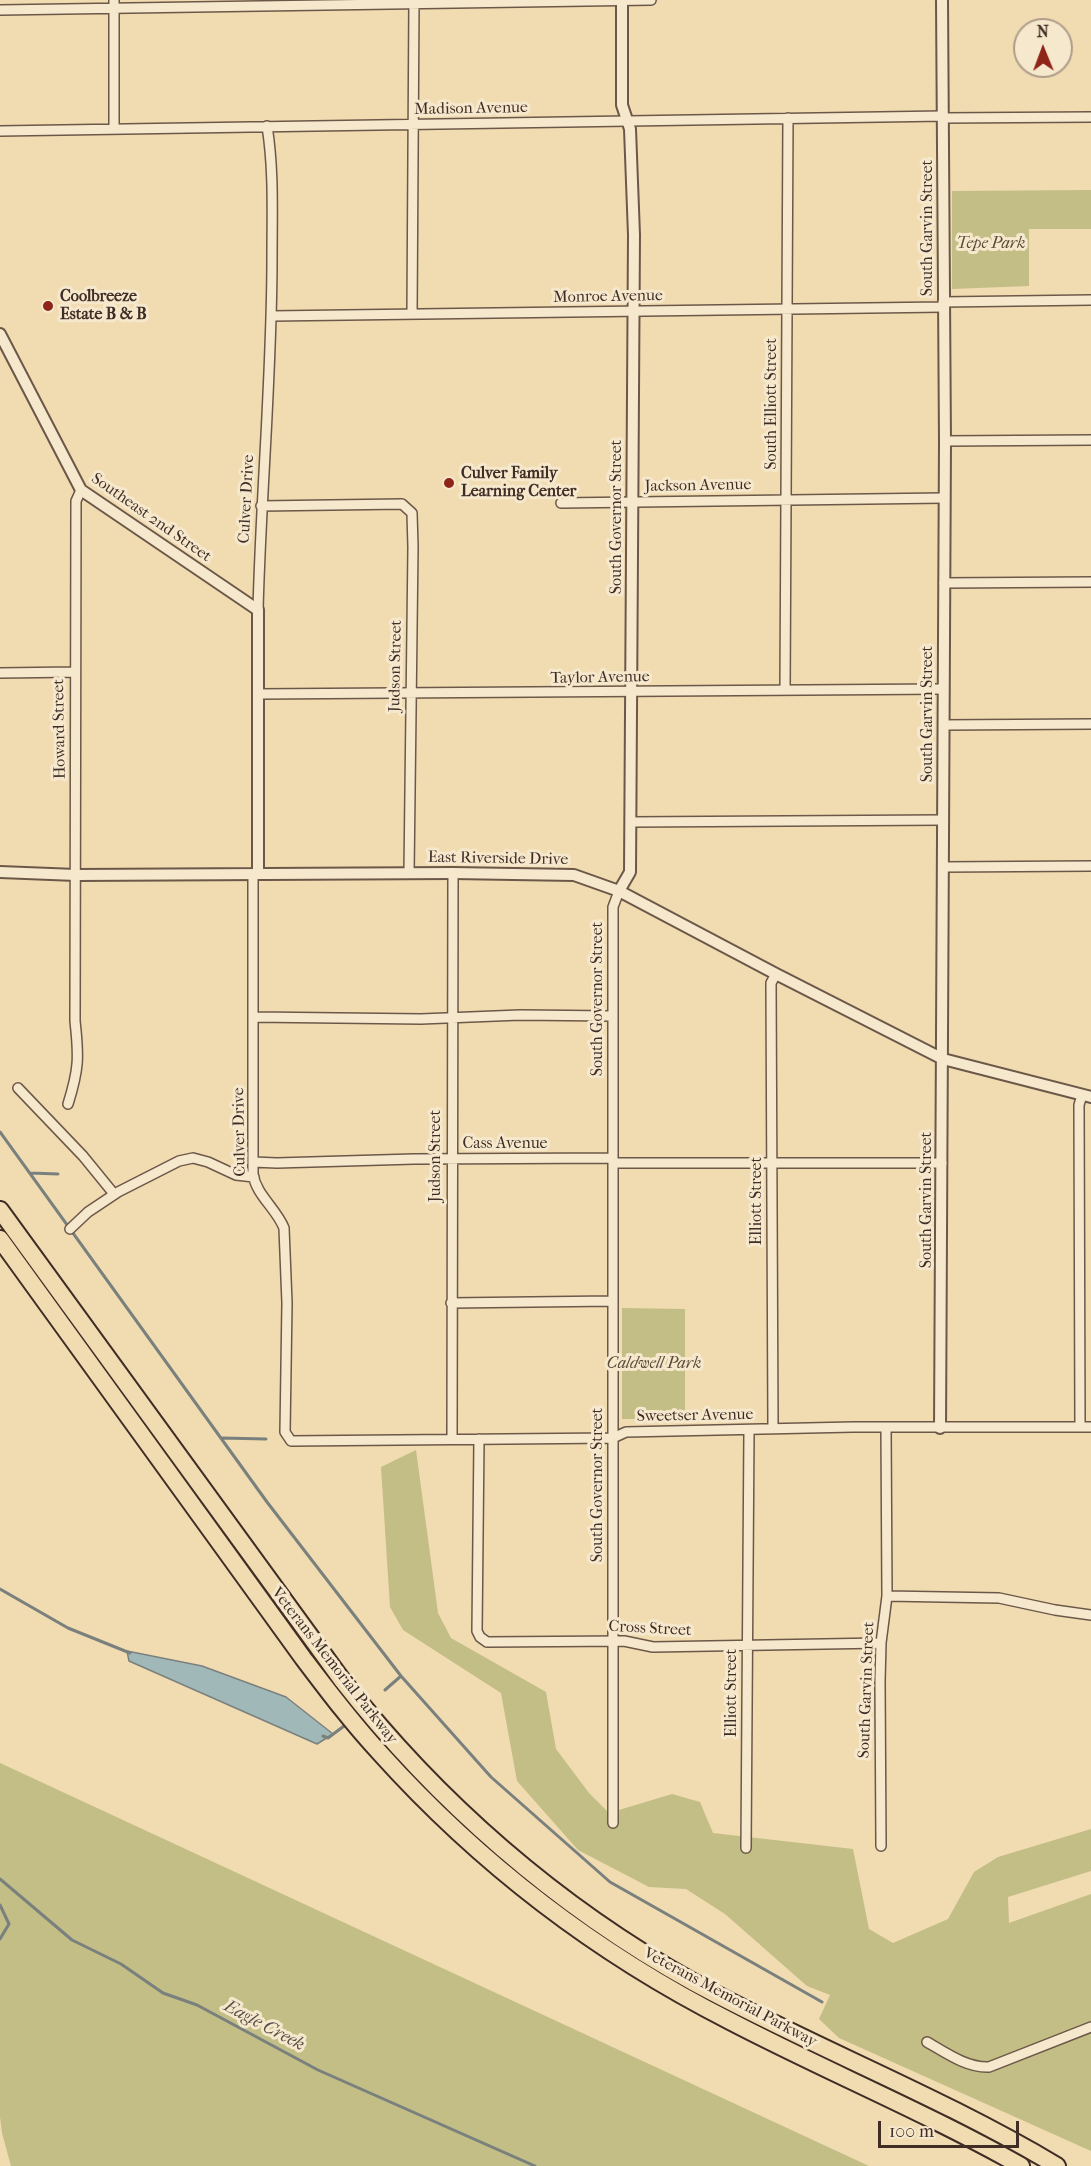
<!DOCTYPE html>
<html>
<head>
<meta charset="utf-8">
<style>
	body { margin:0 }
	#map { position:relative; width:1091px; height:2166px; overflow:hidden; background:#f1dbb1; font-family:"IM FELL French Canon",serif }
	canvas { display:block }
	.north { position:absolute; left:1013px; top:18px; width:60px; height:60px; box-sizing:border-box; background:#f6e8cc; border:2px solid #ad9d8a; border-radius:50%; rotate:359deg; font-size:16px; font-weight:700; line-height:24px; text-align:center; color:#3f2d26 }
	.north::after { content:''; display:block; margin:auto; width:21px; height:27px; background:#8f2418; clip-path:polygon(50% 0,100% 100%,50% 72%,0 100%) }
	.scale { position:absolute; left:878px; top:2121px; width:141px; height:27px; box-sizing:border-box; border:3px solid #3f2d26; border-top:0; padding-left:8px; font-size:18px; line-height:21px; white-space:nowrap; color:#3f2d26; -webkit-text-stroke:4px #f6e8cc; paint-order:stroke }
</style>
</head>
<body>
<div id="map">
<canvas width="1091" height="2166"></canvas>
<div class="north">N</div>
<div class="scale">100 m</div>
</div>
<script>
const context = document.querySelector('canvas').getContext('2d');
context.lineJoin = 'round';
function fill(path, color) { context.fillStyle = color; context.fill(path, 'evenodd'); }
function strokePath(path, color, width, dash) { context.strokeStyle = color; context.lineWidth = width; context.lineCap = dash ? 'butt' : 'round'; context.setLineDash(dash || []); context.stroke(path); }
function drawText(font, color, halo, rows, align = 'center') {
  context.font = font + ' "IM FELL French Canon",serif'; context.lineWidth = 6; context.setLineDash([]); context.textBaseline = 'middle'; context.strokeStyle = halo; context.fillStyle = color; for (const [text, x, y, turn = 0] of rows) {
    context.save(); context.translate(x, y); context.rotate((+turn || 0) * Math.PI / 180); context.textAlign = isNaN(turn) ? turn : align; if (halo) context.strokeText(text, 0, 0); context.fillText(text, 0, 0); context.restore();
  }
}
const green = new Path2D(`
	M1091,190v39h-62v57l-77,3v-98z
	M622,1308l63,1v110h-63z
	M416,1450l22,163 13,25 95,54 10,57 33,44 20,20 63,-19 28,8 13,31 140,16 16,80 24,14 55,-24 26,-47 24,-15 93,-28v42l-83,26 1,26 82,-29v257l-252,-113 -20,-19 11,-24 -23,-9 -82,-72 -39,-25 -37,-2 -71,-37 -61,-69 -16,-88 -98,-63 -13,-23 -9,-140z
	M0,1763l869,403h-858l-9,-33 -2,-16z`);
const water = new Path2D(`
	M127,1651l75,15 84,31 47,37 -16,10 -188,-83z`);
const stream = new Path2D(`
	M0,1132l267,370 134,174 90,101 119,105 212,120
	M30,1173l28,1
	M222,1438l44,1
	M0,1589l68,39 62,25
	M385,1690l16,-14
	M323,1736l5,2 16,-12
	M0,1879l72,61 49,24 42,29 34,12 121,65 217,96
	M0,1905l9,19 -9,15`);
const minor = new Path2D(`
	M0,10l651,-10
	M943,118l148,-1
	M114,128v-128
	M0,131l943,-15
	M943,302l148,-2
	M412,314l2,-314
	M272,316l671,-9
	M945,441l146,-1
	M561,503l383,-5
	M261,506l141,-2 10,9 1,34 -4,326
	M944,583l147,-1
	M258,610c3,-118 14,-235 14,-352 0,-44 2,-88 -5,-132
	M0,673l75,-1
	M785,689l3,-571
	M258,694l685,-5
	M944,725l147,-1
	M631,822l312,-2
	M943,867l148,-1
	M253,874v300c3,21 23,34 31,54l3,75 -2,129 6,9 322,-3 13,-6 227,-5h238
	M254,1017l167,2 99,-4 93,1
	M18,1088l65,68 31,38
	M68,1104c11,-35 11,-47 7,-83l1,-520 5,-11
	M253,1162l24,1 137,-4 199,-1
	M613,1163h329
	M70,1229l18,-17 30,-20 61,-31 14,-3 15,4 28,13 18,2
	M451,1303l161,-2
	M1080,1427l-1,-322 3,-10
	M773,1428l-2,-445 5,-9
	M452,1439l1,-566
	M479,1439l-2,192 3,6 7,5 137,-1 29,6 228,-4
	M887,1596l112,2 56,12 36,5
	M613,1823v-916l6,-16
	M881,1846l-1,-165 1,-38 6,-47 -1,-169
	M746,1848l3,-418
	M927,2042c19,11 40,26 62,25l102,-40`);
const tertiary = new Path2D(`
	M0,334l81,156 177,120v264
	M0,872l76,3 377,-2 121,2 45,16 157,83 167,85 148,38
	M619,891l11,-19 4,-637 -4,-106 -8,-24v-105
	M940,1428l5,-987 -3,-441`);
const motorway = new Path2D(`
	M0,1210l342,470c95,122 216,227 351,302 119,65 247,114 364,184
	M0,1239l303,419c25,33 49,65 77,95 99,110 218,201 350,268 96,50 197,92 291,145`);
const markers = [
	[48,306,6,"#8f2418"],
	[449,483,6,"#8f2418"]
];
const streetNames = [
	["Madison Avenue",471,109,-1],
	["South Garvin Street",928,228,-90],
	["Monroe Avenue",608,297,-1],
	["South Elliott Street",772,404,-90],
	["Jackson Avenue",698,486,-1],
	["Culver Drive",247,499,-87],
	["South Governor Street",617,517,-90],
	["Southeast 2nd Street",151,518,35],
	["Judson Street",396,666,-89],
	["Taylor Avenue",600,678,-1],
	["South Garvin Street",928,714,-90],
	["Howard Street",60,729,-91],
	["East Riverside Drive",498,859,1],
	["South Governor Street",598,999,-90],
	["Culver Drive",240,1132,-91],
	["Cass Avenue",505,1144],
	["Judson Street",436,1156,-90],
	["South Garvin Street",927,1200,-90],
	["Elliott Street",757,1201,-90],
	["Sweetser Avenue",695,1416,-1],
	["South Governor Street",598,1485,-90],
	["Cross Street",650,1629,3],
	["Veterans Memorial Parkway",334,1666,52],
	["South Garvin Street",867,1690,-88],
	["Elliott Street",732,1693,-90],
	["Veterans Memorial Parkway",730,1998,28]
];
const parkNames = [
	["Tepe Park",991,244],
	["Caldwell Park",654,1364]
];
const poiNames = [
	["Coolbreeze",60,297],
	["Estate B & B",60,315],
	["Culver Family",461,474],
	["Learning Center",461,492]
];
const waterNames = [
	["Eagle Creek",264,2026,28]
];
fill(green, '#c2be86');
fill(water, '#a1b8b8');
strokePath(water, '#7a807e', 1.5);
strokePath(stream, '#7a807e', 3);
strokePath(minor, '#6c5849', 12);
strokePath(tertiary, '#6c5849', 14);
strokePath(motorway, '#3f2d26', 20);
strokePath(minor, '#f6e8cc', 9);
strokePath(tertiary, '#f6e8cc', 10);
strokePath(motorway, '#f1dbb1', 16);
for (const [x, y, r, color] of markers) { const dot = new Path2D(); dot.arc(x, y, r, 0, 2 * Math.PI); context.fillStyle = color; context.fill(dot); strokePath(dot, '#f6e8cc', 2); }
drawText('16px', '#3f2d26', '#f6e8cc', streetNames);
drawText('italic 16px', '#594a39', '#f6e8cc', parkNames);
drawText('bold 16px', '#3f2d26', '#f6e8cc', poiNames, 'left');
drawText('italic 18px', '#58504a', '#f6e8cc', waterNames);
</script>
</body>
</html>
